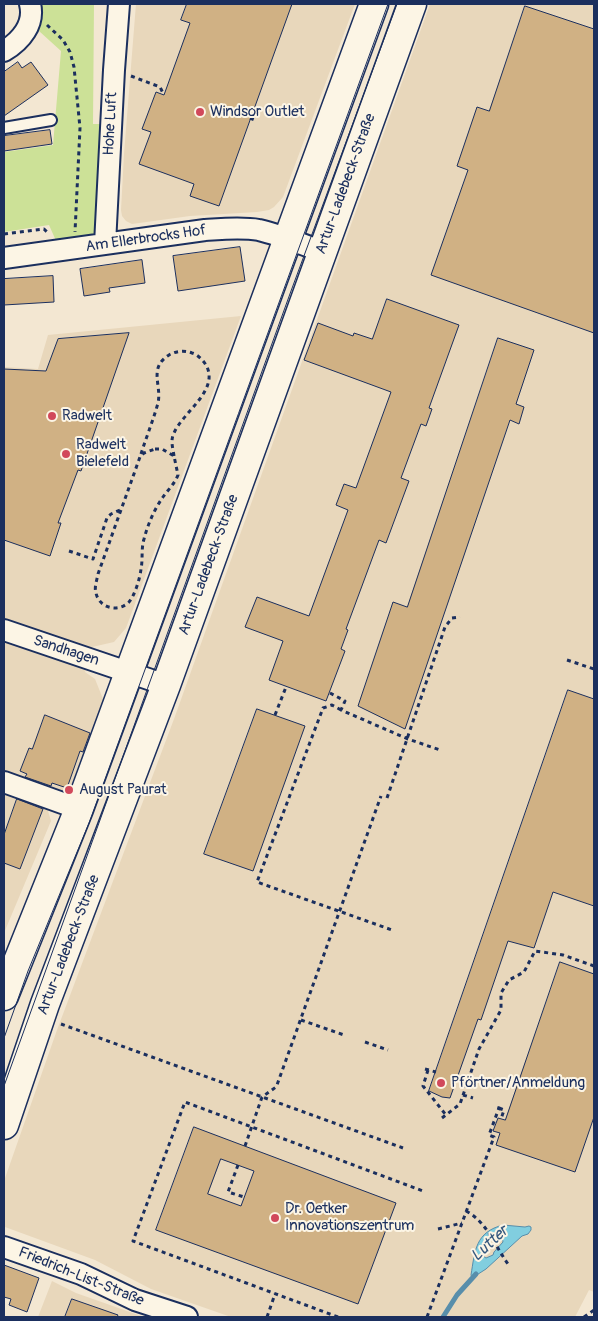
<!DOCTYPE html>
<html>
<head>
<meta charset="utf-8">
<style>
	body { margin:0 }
	#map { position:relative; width:598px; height:1321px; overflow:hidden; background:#f3e7d2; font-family:Pangolin,sans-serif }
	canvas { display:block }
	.frame { position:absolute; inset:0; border:5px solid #1b2f5e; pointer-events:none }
</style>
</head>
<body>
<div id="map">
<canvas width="598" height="1321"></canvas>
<div class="frame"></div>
</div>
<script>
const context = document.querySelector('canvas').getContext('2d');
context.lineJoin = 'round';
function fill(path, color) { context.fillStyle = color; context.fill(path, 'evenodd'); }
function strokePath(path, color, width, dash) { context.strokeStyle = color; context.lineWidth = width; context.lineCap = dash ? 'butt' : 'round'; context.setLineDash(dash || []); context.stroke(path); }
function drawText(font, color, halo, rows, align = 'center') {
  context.font = font + ' Pangolin,sans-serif'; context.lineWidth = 4; context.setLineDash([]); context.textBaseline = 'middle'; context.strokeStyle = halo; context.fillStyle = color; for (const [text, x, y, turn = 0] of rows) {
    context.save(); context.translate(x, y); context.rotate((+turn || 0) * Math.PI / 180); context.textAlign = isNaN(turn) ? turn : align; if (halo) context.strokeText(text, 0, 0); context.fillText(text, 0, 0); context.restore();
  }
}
const built = new Path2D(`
	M136,4h219l-72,193 -9,10 -5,3 -12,2 -67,4 -58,8 -6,-3 -4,-5 -1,-6 3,-56z
	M430,4h164v1288l-5,-2 -14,27h-344l-80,-28 -56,-29 -90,-33 -1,-2v-44l53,-151 117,-311z
	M241,316l-115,312 -12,14 -22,5 -7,25 10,7 8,20 -1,6 -40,104 -16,-5 5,17 -47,112v-566l34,2 10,-34z
	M52,1281l24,12 68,24h-106z`);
const green = new Path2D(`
	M32,4h62l-1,120h13l-2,75 -8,1v38l-39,5 -8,-18 -45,7v-80l49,-7 8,-94 -22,-20 -8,2z`);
const water = new Path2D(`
	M503,1225l22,2 4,-1 2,1v3l-3,4 -6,2 -36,33 -14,9 -1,-3c4,-24 4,-43 32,-50zM494,1235l8,2 1,5 -9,10 -1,3 -7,3 -3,-2c0,-9 4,-15 11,-21z`);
const stream = new Path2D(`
	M443,1317l14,-22 19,-21`);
const building = new Path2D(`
	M187,4h105l-73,202 -29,-10 4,-12 -55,-20 12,-32 -9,-3 14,-37 8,3 26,-72 -9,-3z
	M525,6l69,23v304l-163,-58 37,-105 -11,-4 20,-59 12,4z
	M18,62l4,6 9,-6 17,23 -44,31v-44z
	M50,130l2,14 -48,7v-15z
	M240,247l5,34 -67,10 -5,-35z
	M142,260l3,23 -36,5 1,4 -26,4 -4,-27z
	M53,276l1,26 -50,3v-26z
	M387,299l72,26 -30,83 3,1 -6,17 -5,-2 -20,54 8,3 -23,62 -7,-3 -33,89 2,1 -7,19 4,2 -19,50 -57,-21 14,-39 -38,-14 12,-30 52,19 39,-106 -12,-5 8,-21 12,4 35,-96 -87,-32 14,-37 35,13 1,-3 18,6z
	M129,333l-48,138 -3,-1 -20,53h3l-11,33 -46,-16v-171l42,2 12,-32z
	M498,338l36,12 -18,54 8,3 -5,17 -9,-4 -105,309 -47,-23 35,-104 14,5z
	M568,690l26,9v207l-41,-14 -19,56 -26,-7 -27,79 -3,-1 -28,79 -8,-1 -13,-6z
	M257,709l48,17 -52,145 -49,-17z
	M45,715l45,18 -7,19 -3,-1 -13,37 -15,-5 -1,3 -26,-9 2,-3 -7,-3 9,-23 3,1z
	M17,799l26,10 -23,60 -16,-6v-28z
	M560,962l34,12v143l-19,55 -79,-27 4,-12 -7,-2 5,-13 7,2z
	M194,1127l202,76 -38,101 -202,-74zM221,1159l33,12 -13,35 -33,-12z
	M4,1265l35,13 -12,34 -18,-7 2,-6 -7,-2z
	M72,1299l46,16 -1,2h-52z`);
const path = new Path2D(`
	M47,25l16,15 7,12 4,15 6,61 -5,104
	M131,76l29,11 4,8
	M250,118l7,3
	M4,234l40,-5 5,5
	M155,449h7l12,7 4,19c-3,8 -10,15 -15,22 -9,13 -15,27 -19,42 -3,10 -1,20 -3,30 -1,9 -6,26 -12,33 -11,11 -30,6 -33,-9 -2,-6 1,-13 2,-19l42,-117 4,-4z
	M141,454c5,-16 12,-33 17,-51 4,-18 -10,-35 11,-48 7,-4 15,-5 23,-2 5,1 11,7 14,12 14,25 -23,47 -32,68 -4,8 -1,15 0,23
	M69,551l24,8 14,-41 4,-4 9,-4
	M567,660l27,9
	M330,693l15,8 -4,9 67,29 32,11
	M341,710l-9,-5 -9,3 -66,174 135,48
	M275,715l11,-28
	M387,798l58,-171 7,-9 8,-1
	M301,1020l43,15
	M61,1024l342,124
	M365,1042l23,8
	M425,1069l11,3
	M428,1070l-5,16 23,29
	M455,1079l12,4
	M463,1095l10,3
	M499,1108l5,2 -3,9
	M442,1118l18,-14 19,-55 22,-39v-17l8,-13 15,-8 11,-21 28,4 31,11
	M245,1146l17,-49 14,-10 1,-2 104,-289
	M238,1165l-10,27 16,5
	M466,1211c21,11 29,35 42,53
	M438,1229l24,-6
	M267,1317l8,-23
	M338,1317l-205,-76 52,-139 238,89
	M427,1317l67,-180 -5,-2 10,-27 -3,-1
	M584,1317l10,-7`);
const lane = new Path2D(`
	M4,128l47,-8`);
const street = new Path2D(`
	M4,51c17,-10 31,-27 26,-47
	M105,244l9,-174 5,-66
	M4,258l201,-28c17,-1 36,-3 54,0 21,5 42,14 62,21
	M4,630l162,55
	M4,782l75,27
	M4,1247l77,27 54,26 52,17`);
const secondary = new Path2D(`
	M4,996l75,-187 295,-805
	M4,1125l41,-121 121,-319 246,-681`);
const tram = new Path2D(`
	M4,1038l24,-67 61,-148 299,-819
	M4,1086l287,-795 106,-287`);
const markers = [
	[200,112,5,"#d1495b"],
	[52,416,5,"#d1495b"],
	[66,454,5,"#d1495b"],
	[69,790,5,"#d1495b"],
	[441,1083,5,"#d1495b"],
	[275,1218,5,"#d1495b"]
];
const poiNames = [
	["Windsor Outlet",210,112],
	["Radwelt",62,416],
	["Radwelt",76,445],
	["Bielefeld",76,462],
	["August Paurat",79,790],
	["Pförtner/Anmeldung",451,1083],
	["Dr. Oetker",285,1209],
	["Innovationszentrum",285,1226]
];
const streetNames = [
	["Hohe Luft",111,124,-87],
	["Artur-Ladebeck-Straße",346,184,-70],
	["Am Ellerbrocks Hof",146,239,-8],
	["Artur-Ladebeck-Straße",209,565,-70],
	["Sandhagen",66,651,18],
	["Artur-Ladebeck-Straße",69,945,-69],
	["Friedrich-List-Straße",81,1277,22]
];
const waterNames = [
	["Lutter",490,1244,-43]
];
fill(built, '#e8d7bb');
fill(green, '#cce197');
fill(water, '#81cedf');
strokePath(water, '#588eab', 1);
strokePath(stream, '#588eab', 5);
fill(building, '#d0b184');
strokePath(building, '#1b2f5e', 1);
strokePath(lane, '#1b2f5e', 14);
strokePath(street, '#1b2f5e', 24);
strokePath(secondary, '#1b2f5e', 31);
strokePath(path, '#1b2f5e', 3, [4, 4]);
strokePath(lane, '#fcf5e5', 10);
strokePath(street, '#fcf5e5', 20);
strokePath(secondary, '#fcf5e5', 28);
strokePath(tram, '#1b2f5e', 1);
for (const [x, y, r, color] of markers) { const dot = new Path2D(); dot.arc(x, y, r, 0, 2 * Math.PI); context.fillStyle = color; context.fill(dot); strokePath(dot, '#fcf5e5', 2); }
drawText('15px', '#1b2f5e', '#fcf5e5', poiNames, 'left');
drawText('15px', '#1b2f5e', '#fcf5e5', streetNames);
drawText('italic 16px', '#34577e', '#fcf5e5', waterNames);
</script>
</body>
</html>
